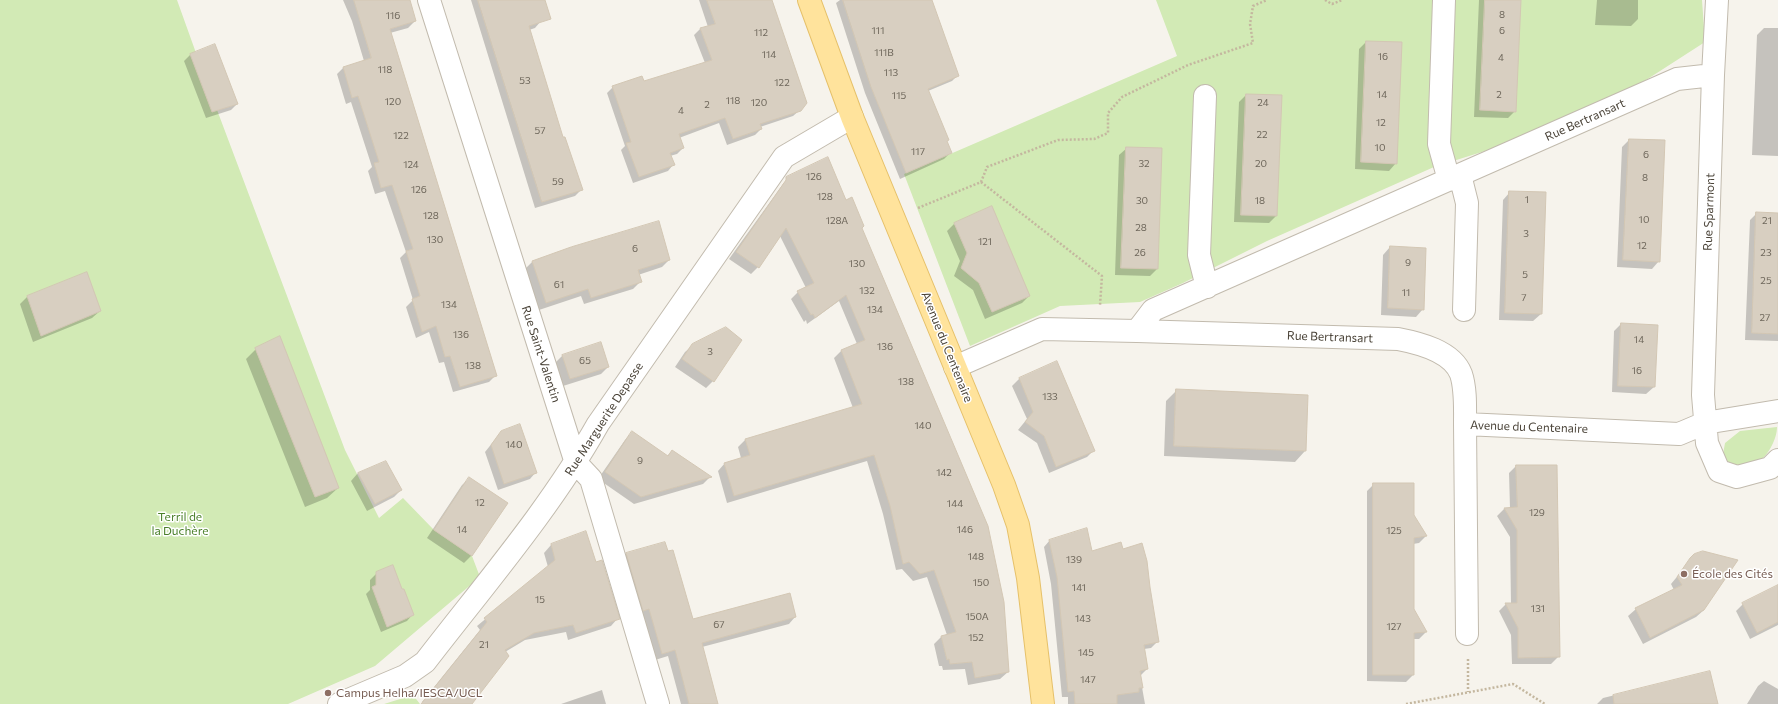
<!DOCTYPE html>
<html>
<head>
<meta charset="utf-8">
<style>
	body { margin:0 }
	canvas { display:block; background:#f6f3ec }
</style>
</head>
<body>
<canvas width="1778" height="704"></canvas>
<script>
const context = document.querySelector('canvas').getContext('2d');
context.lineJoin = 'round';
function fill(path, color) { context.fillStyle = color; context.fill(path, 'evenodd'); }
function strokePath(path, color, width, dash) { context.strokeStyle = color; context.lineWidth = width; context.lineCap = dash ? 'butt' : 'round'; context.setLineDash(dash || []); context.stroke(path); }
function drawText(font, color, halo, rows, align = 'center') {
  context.font = font + ' Commissioner,sans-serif'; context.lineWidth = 3; context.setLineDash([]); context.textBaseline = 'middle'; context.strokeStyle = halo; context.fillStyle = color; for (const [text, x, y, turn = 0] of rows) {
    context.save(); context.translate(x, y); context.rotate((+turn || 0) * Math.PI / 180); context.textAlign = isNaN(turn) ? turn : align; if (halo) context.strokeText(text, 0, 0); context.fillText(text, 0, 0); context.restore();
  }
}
const green = new Path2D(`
	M0,0h177l28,78 140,372 34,68 24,-20 31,32 38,26 8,21 -105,89 -87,38h-288z
	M1156,0h546l3,42 -121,78 -150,47 -167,74 -84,42 -43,19 -80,4 -90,40 -66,-172 273,-118z
	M1777,427c0,12 -9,29 -19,35 -6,4 -18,4 -25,5l-11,-7 3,-17 15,-12z
	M413,695l7,9h-36z`);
const shadow = new Path2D(`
	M343,0h66l6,21 -7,7 -18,5 106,342 -7,7 -36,10 -9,-30 -5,1 -10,-31 -13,6 -10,-31 7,-7 -13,-42 6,-6 -21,-61 -10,3 -7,-23 4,-4 -21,-65 -5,2 -9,-30 6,-6 21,-7 -12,-40z
	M471,0h67l3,21 -6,7 -6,2 33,108 19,52 -6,6 -40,12z
	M699,0h72l29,110 -7,6 -33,11 1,2 -6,6 -28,10 -8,-22 -40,15 4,10 -6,6 -7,2 3,9 -5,6 -35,12 -12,-33 4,-4 -18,-53 6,-6 30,-5 62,-19 -11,-28 6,-6 8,-2z
	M840,0h63l55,75 -6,6 -24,10 22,62 -6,6 -44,20 -35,-86 -29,-90z
	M1479,0h41l-5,111 -7,7 -34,-1z
	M1597,0h41v19l-7,7 -36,-1z
	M1764,28h14v128l-26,-1 5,-120z
	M1366,42l30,121 -7,8 -34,-2 4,-120z
	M214,45l23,59 -6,6 -25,8 -22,-57 6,-6z
	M1246,95l30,121 -7,7 -35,-1 5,-120z
	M1629,140l30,121 -7,8 -35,-2 5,-120z
	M1127,148l30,121 -7,7 -35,-1 4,-120z
	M790,176l56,25 15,27 147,444 -8,7 -32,6 -3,-16 -22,1 -1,-4h-3l-5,-22 7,-7 6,-2 -20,-58 -14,4 -11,-12 -6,1 -13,-56 -16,-53 -140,42 -9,-32 7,-8 16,-5 -3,-11 7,-7 108,-32 -19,-50 7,-7 16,-7 -18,-43 -32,23 -1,-4 -2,2 -13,-23 7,-7 8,-4 -26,-52 -22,31 -7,7 -22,-15 54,-75z
	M1510,192l31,122 -8,7 -34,-1 4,-120z
	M1757,213l21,1v127l-33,-1 5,-120z
	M954,224l75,72 -7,7 -37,16 -12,-29 -19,-14 6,-15 -13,-30z
	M1390,247l33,62 -7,8 -35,-2 2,-60z
	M669,260l-7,7 -24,8 2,7 -7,7 -49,15 -3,-8 -42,14 -14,-41 7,-7z
	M87,273l13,38 -8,7 -59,24 -13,-38 7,-7z
	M1621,324l33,63 -8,7 -34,-2 2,-61z
	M693,345l20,36 -7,7 -31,-21 10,-15z
	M256,349l82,139 -11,10 -22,9 -59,-148z
	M563,355l45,12 -7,7 -38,12 -8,-23z
	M1020,378l74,72 -7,7 -38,16 -12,-30 -19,-13 9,-11 -15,-33z
	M1177,390l130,6 -2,55 -10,11 -131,-6 2,-55z
	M501,432l35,40 -6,7 -32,11 -13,-38z
	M632,432l35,24 5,-5 38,26 -7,7 -69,20 -36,-25 27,-39z
	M385,462l16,28 -7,7 -27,14 -16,-30 7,-8z
	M1516,466l42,191 -7,7h-39l-1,-29 -12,-24 7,-7h5l-1,-67 -13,-21 7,-7h6l-1,-36z
	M470,478l2,77 -8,8 -37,-25 35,-53z
	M1374,484l39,31 13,21 -7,7 -6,1v65l13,23 -7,7h-6v36l-7,7 -39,-1v-190z
	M1050,540l41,12 31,-2 27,37 9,54 -7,7 -7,1 3,20 -7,7 5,28h-77v-7h-6l-11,-113 -7,-37z
	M551,545l44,18 23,55 -7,8 -43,14 -2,-8 -41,8 -20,12 -37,52h-44l-2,-2 58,-72 -3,-4 71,-59 -4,-14z
	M627,554l65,66 103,-3 -6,7 -87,23 14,57h-35l-13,-48 -13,4 -35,-100z
	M1695,555l9,55 -8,7 -53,27 -15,-28 8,-7 38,-19 -3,-6z
	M377,573l36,41 -6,7 -26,11 -15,-38 4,-4v-10z
	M1778,586v39l-28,14 -14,-28 7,-7z
	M1709,672l8,32h-120l6,-6z
	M1764,681l14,8v15h-31l11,-18z
	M602,690l4,14h-45z`);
const building = new Path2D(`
	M354,0h56l6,21 -26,8 107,347 -37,11 -10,-31 -5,1 -9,-31 -14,6 -10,-33 8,-3 -14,-45 7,-2 -21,-64 -11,3 -7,-25 5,-1 -21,-66 -6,2 -9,-31 28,-9z
	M478,0h67l6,19 -22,7 34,111h2l18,53 -41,12z
	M707,0h65l35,103 -6,8 -41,13 2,5 -29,10 -8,-21 -46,16 5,14 -14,5 5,12 -36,12 -13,-34 5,-1 -19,-56 30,-10 2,5 68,-21 -12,-32 15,-4z
	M843,0h89l27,76 -31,13 21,51 -2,1 5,12 -46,20 -35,-86z
	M1485,0h36l-5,112 -36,-2z
	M1366,41l36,1 -5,122 -36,-2z
	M215,44l23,60 -26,8 -22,-58z
	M1246,94l36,1 -5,121 -36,-1z
	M1629,139l36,1 -5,122 -37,-2z
	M1126,147l36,1 -4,121 -37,-1z
	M828,157l18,43 6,-3 12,29 -2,2 126,298 16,76 5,70 -34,6 -3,-16 -22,2 -1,-5 -2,1 -6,-24 15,-4 -22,-62 -14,4 -11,-12 -6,2 -13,-58 -16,-51 -140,41 -10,-33 26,-8 -5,-16 117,-35 -21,-54 24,-10 -19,-45 -31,23 -2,-4 -2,1 -14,-24 17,-8 -28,-55 -27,40 -23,-16 50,-72v-3z
	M1509,191l37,1 -4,122 -37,-1z
	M992,206l38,90 -38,16 -13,-29 -18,-15 6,-15 -13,-30z
	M1756,212l22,1v121l-26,-1z
	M659,221l11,39 -32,10 4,12 -51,16 -3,-9 -42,14 -14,-42 39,-14z
	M1390,246l36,2 -2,62 -36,-2z
	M87,272l14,39 -60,25 -14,-40z
	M1621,323l37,2 -3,62 -37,-1z
	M726,327l16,13 -28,42 -32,-23 10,-15z
	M280,336l59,152 -24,9 -60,-149z
	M601,342l8,25 -39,12 -8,-24z
	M1057,361l38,90 -39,16 -12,-31 -19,-14 8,-10 -14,-34z
	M1176,389l132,6 -2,56 -132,-5z
	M520,424l17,49 -33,11 -13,-39 10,-14z
	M632,431l36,25 4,-6 40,27 -71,20 -36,-25z
	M386,461l16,29 -27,14 -17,-31z
	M1516,465h41l3,192 -42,1v-30l-13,-25h12v-73l-13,-22 13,-1z
	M469,477l39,26 -36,53 -38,-26z
	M1373,483h41v32l13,21 -13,2v71l13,23 -13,1v42h-41z
	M1087,528l5,23 29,-9 2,7 19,-6 5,18 3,26 9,55 -15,3 4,24 -8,2 3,17h-4v4l-22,3v9h-42l-1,-13 -6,1 -11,-115 -8,-37z
	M586,531l10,31 6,-2 18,59 -44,14 -3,-8 -39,8 -29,17 4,6 -37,48h-51l66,-82 -3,-4 71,-58 -4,-16z
	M665,542l3,9 5,-1 20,69 97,-26 6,24 -94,26 16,61h-29l-14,-54 -13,4 -13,-45 -6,2 -17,-58z
	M1703,551l35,9 -34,50 -54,28 -15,-30 47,-23 -5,-8 13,-19 4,-4z
	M393,565l9,24h2l10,26 -27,12 -15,-40 4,-2v-13z
	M1778,585v37l-21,11 -15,-30z
	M1710,671l8,33h-104l-1,-9z`);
const path = new Path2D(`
	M1325,0l7,4 10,-4
	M981,182l121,94 -2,29
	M918,208l63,-26 6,-15 71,-27 36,-1 14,-6v-20l14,-16 66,-32 65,-22 -3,-19 3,-18 14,-6
	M1468,659v33
	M1406,704l107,-20 32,20`);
const minor = new Path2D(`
	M429,0l147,463 15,16 67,225
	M1444,0l-5,144 10,36
	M1717,0l-4,75 -10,320 4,48 12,28 18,6 33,-9 8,-8
	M1205,96l-6,159 8,32
	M1460,175l7,28 -3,107
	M1137,331l16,-21 524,-231 36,-4
	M955,367l87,-38 95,2 261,8c21,4 54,12 63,35 5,15 4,34 4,50
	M1467,634l-2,-210 214,10 26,-11 73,-12
	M339,704l66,-28 20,-14c60,-78 125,-153 173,-238l186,-267 68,-40`);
const major = new Path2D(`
	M809,0l43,117 152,368 14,40 10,53 15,126`);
const markers = [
	[1684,574,4,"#8d6e63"],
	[328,693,4,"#8d6e63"]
];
const numberNames = [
	["8",1502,15],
	["116",393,16],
	["111",878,31],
	["6",1502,31],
	["112",761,33],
	["111B",884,53],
	["114",769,55],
	["16",1383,57],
	["4",1501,58],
	["118",385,70],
	["113",891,73],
	["53",525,81],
	["122",782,83],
	["14",1382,95],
	["2",1499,95],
	["115",899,96],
	["118",733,101],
	["120",393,102],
	["120",759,103],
	["24",1263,103],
	["2",707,105],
	["4",681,111],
	["12",1381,123],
	["57",540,131],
	["22",1262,135],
	["122",401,136],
	["10",1380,148],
	["117",918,152],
	["6",1646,155],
	["32",1144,164],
	["20",1261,164],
	["124",411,165],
	["126",814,177],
	["8",1645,178],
	["59",558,182],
	["126",419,190],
	["128",825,197],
	["1",1527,200],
	["30",1142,201],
	["18",1260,201],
	["128",431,216],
	["10",1644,220],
	["128A",837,221],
	["21",1767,221],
	["28",1141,228],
	["3",1526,234],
	["130",435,240],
	["121",985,242],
	["12",1642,246],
	["6",635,249],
	["26",1140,253],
	["23",1766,253],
	["9",1408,263],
	["130",857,264],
	["5",1525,275],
	["25",1766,281],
	["61",559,285],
	["132",867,291],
	["11",1406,293],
	["7",1524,298],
	["134",449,305],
	["134",875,310],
	["27",1765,318],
	["136",461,335],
	["14",1639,340],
	["136",885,347],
	["3",710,352],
	["65",585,361],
	["138",473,366],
	["16",1637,371],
	["138",906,382],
	["133",1050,397],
	["140",923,426],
	["140",514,445],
	["9",640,461],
	["142",944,473],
	["12",480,503],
	["144",955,504],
	["129",1537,513],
	["14",462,530],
	["146",965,530],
	["125",1394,531],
	["148",976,557],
	["139",1074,560],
	["150",981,583],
	["141",1079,588],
	["15",540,600],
	["131",1538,609],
	["150A",977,617],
	["143",1083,619],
	["67",719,625],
	["127",1394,627],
	["152",976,638],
	["21",484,645],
	["145",1086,653],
	["147",1088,680]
];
const streetNames = [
	["Rue Bertransart",1585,120,-24],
	["Rue Sparmont",1709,212,-88],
	["Rue Bertransart",1330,337,2],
	["Avenue du Centenaire",947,347,68],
	["Rue Saint-Valentin",541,354,72],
	["Rue Marguerite Depasse",604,419,-57],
	["Avenue du Centenaire",1529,427,2]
];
const parkNames = [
	["Terril de",180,517],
	["la Duchère",180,531]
];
const educationNames = [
	["École des Cités",1692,574],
	["Campus Helha/IESCA/UCL",336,693]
];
fill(green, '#d2eab5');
fill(shadow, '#0003');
fill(building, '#d8cfc1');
strokePath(building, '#d3c7b4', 1);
strokePath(minor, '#c2bbae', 24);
strokePath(major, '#e6c16a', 24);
strokePath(path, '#c4b79f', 2.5, [2, 2]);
strokePath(minor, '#fff', 22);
strokePath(major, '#ffe39c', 22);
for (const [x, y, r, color] of markers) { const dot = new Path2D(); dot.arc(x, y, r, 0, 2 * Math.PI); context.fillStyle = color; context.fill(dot); strokePath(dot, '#fff', 1.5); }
drawText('10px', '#6e675b', null, numberNames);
drawText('12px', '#4b4439', '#fff', streetNames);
drawText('12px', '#4a7f2a', '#fff', parkNames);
drawText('12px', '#785e54', '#fff', educationNames, 'left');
</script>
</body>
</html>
